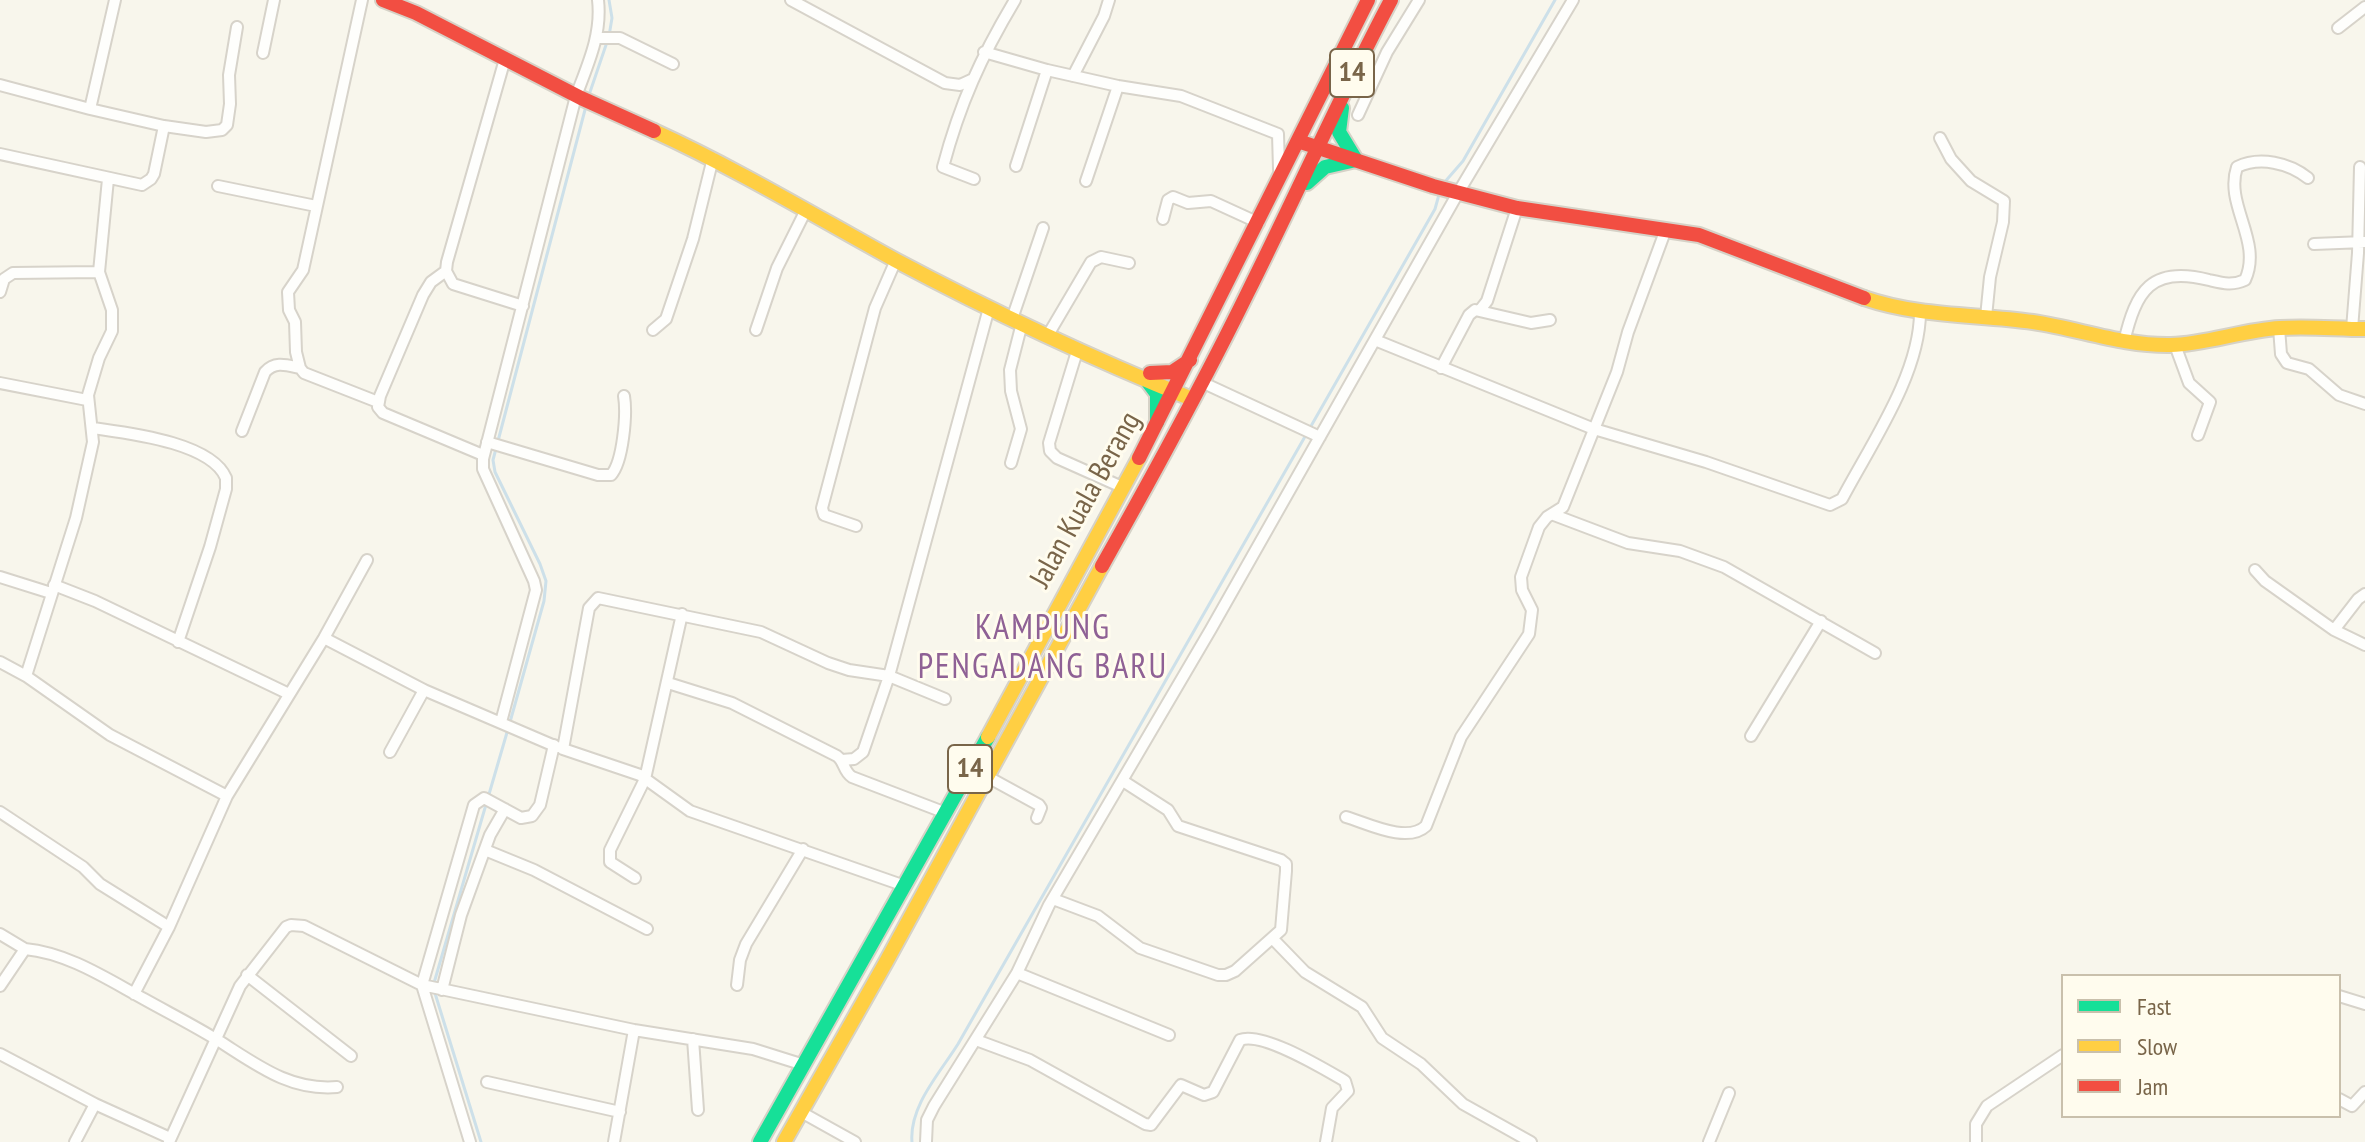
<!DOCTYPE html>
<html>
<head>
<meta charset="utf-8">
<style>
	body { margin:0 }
	#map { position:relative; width:2365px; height:1142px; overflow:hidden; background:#f8f6ec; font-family:"PT Sans Narrow",sans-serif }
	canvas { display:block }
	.legend { position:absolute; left:2061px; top:974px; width:280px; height:144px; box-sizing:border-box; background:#fffcee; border:2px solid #c9c0ac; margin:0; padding:10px 14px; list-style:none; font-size:24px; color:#796549 }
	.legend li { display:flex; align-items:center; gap:16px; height:40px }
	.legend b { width:40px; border:2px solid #c9c0ac }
</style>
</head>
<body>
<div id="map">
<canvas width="2365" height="1142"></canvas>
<ul class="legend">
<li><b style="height:10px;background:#16e098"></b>Fast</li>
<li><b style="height:10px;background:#ffcf43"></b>Slow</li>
<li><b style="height:10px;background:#f24e42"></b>Jam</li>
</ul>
</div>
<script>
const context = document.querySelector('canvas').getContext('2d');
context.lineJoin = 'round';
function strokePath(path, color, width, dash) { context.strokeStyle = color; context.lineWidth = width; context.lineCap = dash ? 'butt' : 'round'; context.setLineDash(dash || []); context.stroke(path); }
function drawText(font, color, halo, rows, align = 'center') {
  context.font = font + ' "PT Sans Narrow",sans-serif'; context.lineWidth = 6; context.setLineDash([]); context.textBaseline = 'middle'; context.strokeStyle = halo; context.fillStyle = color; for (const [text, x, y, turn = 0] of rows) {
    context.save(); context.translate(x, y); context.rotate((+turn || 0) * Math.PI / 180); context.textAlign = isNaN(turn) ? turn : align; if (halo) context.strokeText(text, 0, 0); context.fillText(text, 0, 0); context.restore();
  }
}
const stream = new Path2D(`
	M609,0l3,18 -3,18
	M589,95l17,-50
	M1443,184l20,-23 92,-161
	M510,722l34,-121 2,-20 -6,-17 -45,-92 -2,-12 93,-354
	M434,983l74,-254
	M434,990l47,152
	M912,1142c-3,-36 28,-69 46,-98l477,-835 5,-18`);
const street = new Path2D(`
	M362,0l-59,270 -15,22 1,18 6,12 1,30 4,16 4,5 74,29
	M791,0l154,83 15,2 13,-6
	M2338,28l27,-21
	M597,38h23l53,26
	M984,52l63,18 71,16 63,10 97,38 1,35
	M263,53l11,-53
	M505,59l-58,203 -1,9 7,13 70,22
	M1073,76l31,-60 5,-16
	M0,85l90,24 74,17 42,6 16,-2 5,-5 3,-21 -1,-29 8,-48
	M90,109l25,-109
	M1358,115l29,-63 32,-52
	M1940,138l11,21 20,22 33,20 -1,21 -13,55 -4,40
	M0,154l142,31 9,-6 3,-5 10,-48
	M1016,166l31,-96
	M974,179l-31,-12c17,-64 38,-110 72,-167
	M1086,181l32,-95
	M218,186l98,20
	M1163,219l5,-19 5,-3 15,6 23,-2 48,22
	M2314,244l50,-2
	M446,271l-15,11 -8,13 -43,101 -2,11 5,6 100,42
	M0,292l4,-13 9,-6 86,-1
	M1480,310l7,-9 30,-93
	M1012,319l31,-91
	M2279,328l2,26 6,9 22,6 30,26 26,9
	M2352,329l6,-76 2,-86
	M653,330l13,-11 27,-80 20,-81
	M756,330l21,-62 29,-58
	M1048,335l43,-73 10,-5 28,6
	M1375,340l219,89 112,33 124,43 12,-6c29,-55 78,-125 78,-187
	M2124,342c12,-51 27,-77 85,-62 13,3 23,6 36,0 18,-39 -21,-75 -8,-113 23,-11 52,-4 71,11
	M2175,345l14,38 21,19 -12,33
	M1078,348l-29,95 1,8 7,7 65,29
	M1441,368l28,-53 6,-5 56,13 19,-3
	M0,383l87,17
	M1210,386l110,51
	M93,428c34,5 118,14 133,50v11l-16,58 -32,95
	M242,431l23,-59c10,-11 21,-7 35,-4
	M487,442l111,33h13c12,-13 16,-61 13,-79
	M1011,463l10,-34 -10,-38 -1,-21 12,-47
	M1554,515l74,28 52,8 44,16 151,86
	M856,526l-32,-11 -2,-7 53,-200 21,-48
	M2255,570l10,11 69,49 31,15
	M0,577l51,16
	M54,585l41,16 194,93
	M2334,630l24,-31 7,-5
	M324,638l100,52 133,57
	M0,662l26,14 84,59 117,61 97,-158 43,-78
	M26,676l50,-158 17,-76 -5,-47 11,-37 13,-27v-21l-13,-38 9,-93
	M668,683l64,20 105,53c8,6 6,15 15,21l94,36
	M501,722l35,-132 -2,-9 -51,-112v-10l93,-363c12,-32 26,-62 22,-96
	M1751,736l70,-115
	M390,752l34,-62
	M842,760l12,-1 9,-7 26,-76 56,23
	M986,776l53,29 2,3 -4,10
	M0,812l83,55 17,17 69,43
	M1346,817c21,6 61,27 80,9l35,-89 68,-103 3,-24 -10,-20 -1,-13 18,-50 8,-10 16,-10 54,-135 11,-40 38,-103
	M485,850l49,20 113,59
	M635,878l-25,-16v-12l35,-71 37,-165
	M905,886l-215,-75 -50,-36 -77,-26 26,-141 9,-10 163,34 67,31 21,7 40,6 100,-368
	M1053,899l45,17 42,32 78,27h8l9,-4 46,-41 5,-59v-7l-5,-4 -103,-34 -10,-16 -45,-29
	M0,934l25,15 -25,37
	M1273,939l32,33 57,35 20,31 39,26 42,40 68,38
	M25,949c43,4 82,30 119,50 25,14 51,27 75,42 38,24 71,50 118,46
	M1017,973l152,62
	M247,975l104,81
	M422,985l212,45 119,19 51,16
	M422,985l48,157
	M737,985l3,-25 6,-16 57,-95
	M442,990l19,-75 29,-80 15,-26
	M134,994l35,-67 58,-131
	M2339,996l26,8
	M693,1039l5,71
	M976,1040l54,20 115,64 6,1 30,-40 23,10 9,-3 27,-52c22,-9 84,29 105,41l3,10 -16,17 -6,34
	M0,1054l95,50 75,34
	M487,1082l133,30
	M2339,1099l13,7 13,-14
	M801,1112l54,30
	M75,1142l20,-38
	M169,1142l71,-156 46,-59 5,-2 13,1 118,59 52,-180 10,-7 37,20 11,-2 8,-11 14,-60
	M614,1142l20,-112
	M926,1142l1,-22 7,-14 83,-133 32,-68 162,-276 247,-436 115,-193
	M1709,1142l20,-49
	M1976,1142v-18l11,-18 76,-51`);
const fast = new Path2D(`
	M1307,183l18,-16 31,-7 -17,-28 3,-24
	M1148,382l9,12v28
	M760,1142l228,-405`);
const slow = new Path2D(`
	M654,131c83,38 161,85 241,129 96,51 196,98 297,139
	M1864,298c55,19 112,16 169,24 47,7 90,24 138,23 36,-1 72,-15 109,-17 28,-2 57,1 85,1
	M988,737l151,-279
	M784,1142l102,-180 216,-396`);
const jam = new Path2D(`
	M383,0l33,13 165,85 73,33
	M1298,141l135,45 84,22 182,27 165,63
	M1150,373l22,-1 18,-12
	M1139,458l229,-458
	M1102,566c50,-89 100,-180 145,-272 49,-98 93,-198 144,-294`);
const shields = [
	[1352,73,44],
	[970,769,44]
];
const shieldNames = [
	["14",1352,73],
	["14",970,769]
];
const streetNames = [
	["Jalan Kuala Berang",1086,500,-61]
];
const quarterNames = [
	["KAMPUNG",1043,629],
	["PENGADANG BARU",1043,668]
];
strokePath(stream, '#cde0e9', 3);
strokePath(street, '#d7d3ca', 14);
strokePath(fast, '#d6d2c7', 18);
strokePath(slow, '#d6d2c7', 18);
strokePath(jam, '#d6d2c7', 18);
strokePath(street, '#fefefc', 10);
strokePath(fast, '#16e098', 14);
strokePath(slow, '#ffcf43', 14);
strokePath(jam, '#f24e42', 14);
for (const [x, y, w] of shields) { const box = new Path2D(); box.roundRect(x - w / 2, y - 24, w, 48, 6); context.fillStyle = '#fffcee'; context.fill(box); strokePath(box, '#796549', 2); }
drawText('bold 28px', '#796549', null, shieldNames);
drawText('30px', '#796549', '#fffcee', streetNames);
context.letterSpacing = '2px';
drawText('34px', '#8f6195', '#fffcee', quarterNames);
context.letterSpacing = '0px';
</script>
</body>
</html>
